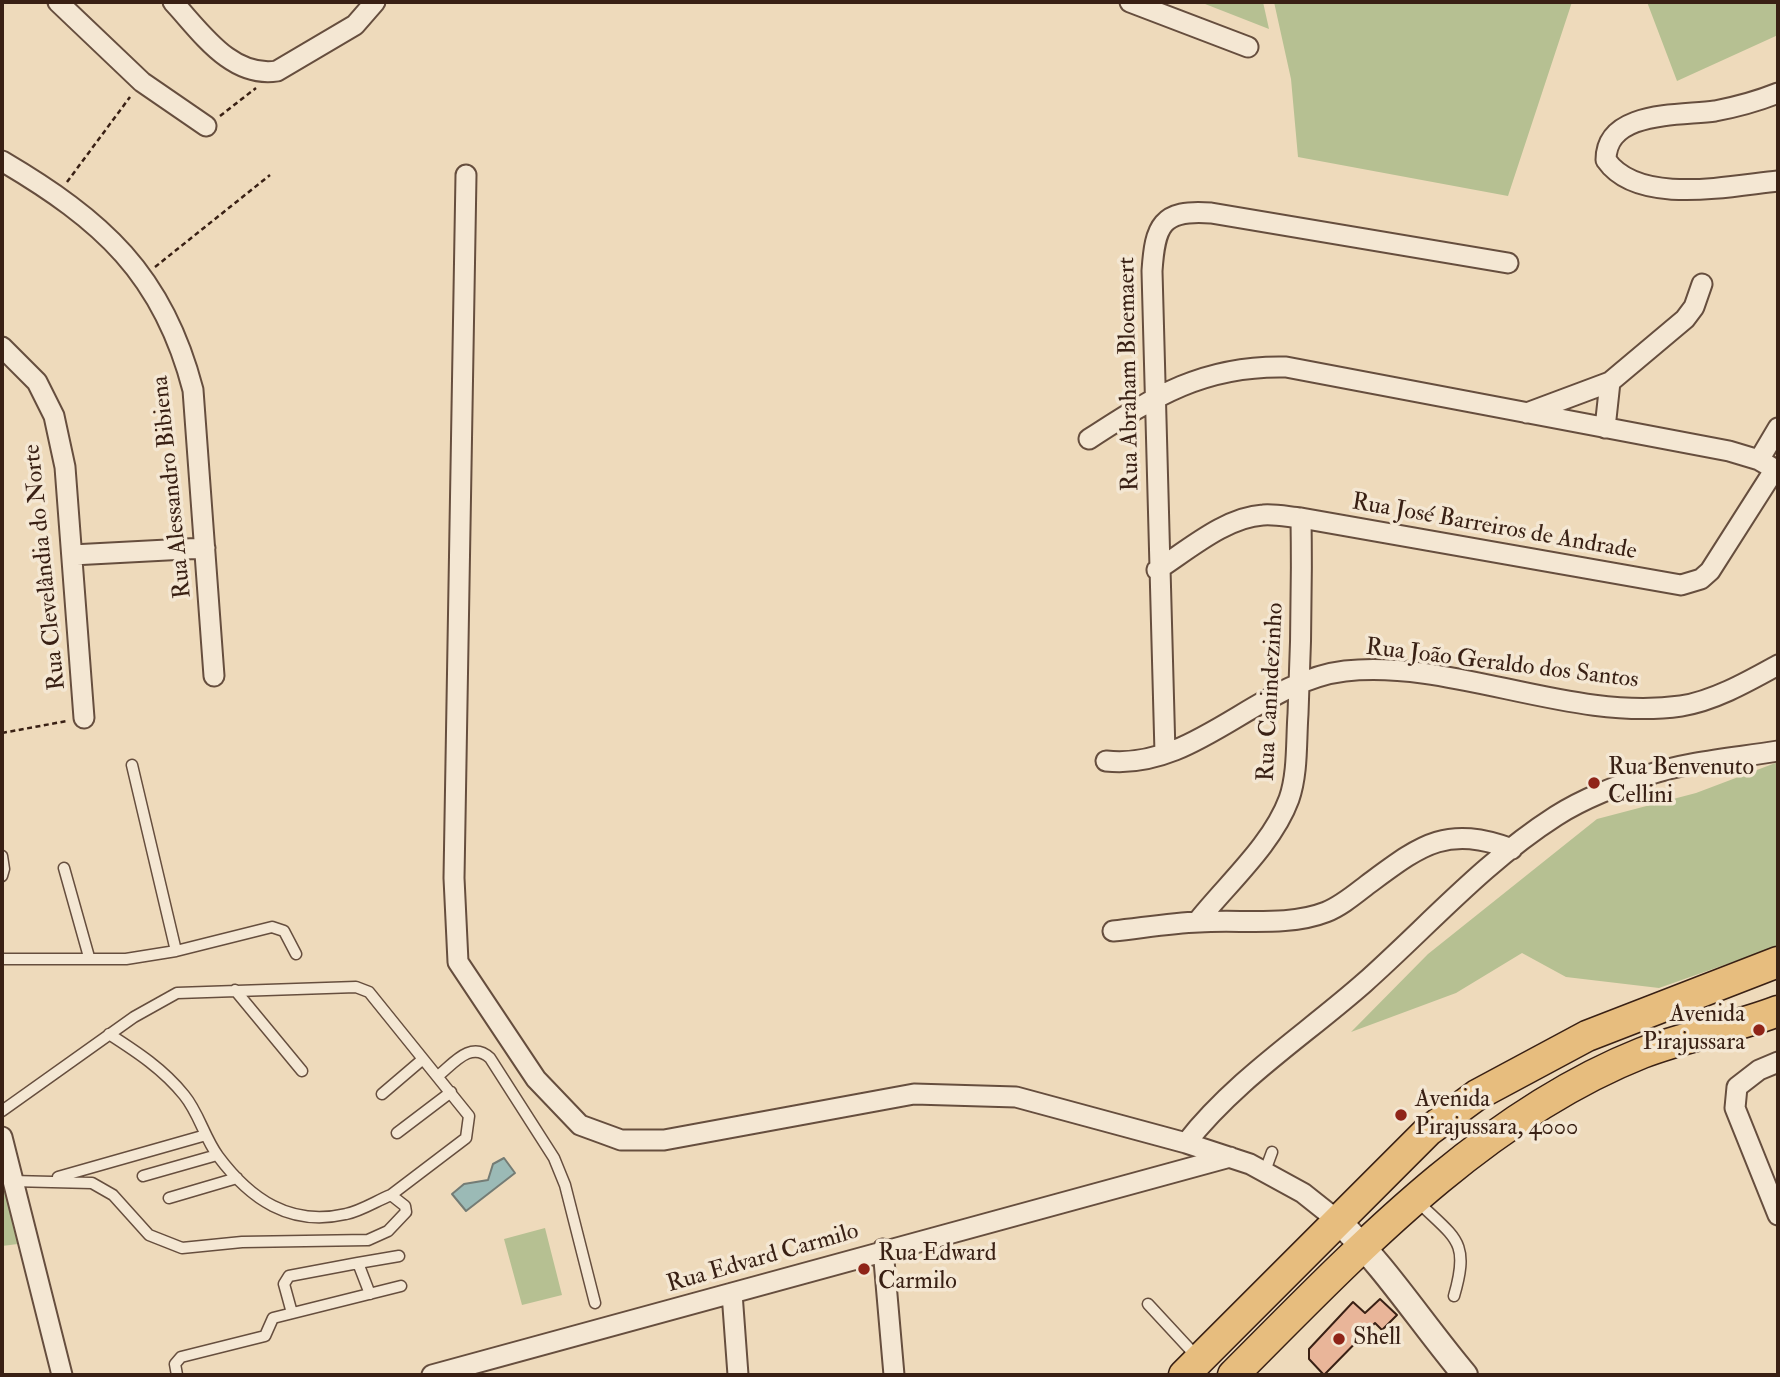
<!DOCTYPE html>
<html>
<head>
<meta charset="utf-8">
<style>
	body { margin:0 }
	#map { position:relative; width:1780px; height:1377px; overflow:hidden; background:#eedabb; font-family:"IM FELL Double Pica",serif }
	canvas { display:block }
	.frame { position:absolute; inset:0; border:4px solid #392014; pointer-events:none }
</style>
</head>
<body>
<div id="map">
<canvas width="1780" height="1377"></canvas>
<div class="frame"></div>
</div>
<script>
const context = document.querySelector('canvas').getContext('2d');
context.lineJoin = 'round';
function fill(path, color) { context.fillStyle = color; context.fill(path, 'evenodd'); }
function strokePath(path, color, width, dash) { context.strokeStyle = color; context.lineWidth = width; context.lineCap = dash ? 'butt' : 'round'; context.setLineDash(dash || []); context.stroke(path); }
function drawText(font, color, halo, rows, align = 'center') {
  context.font = font + ' "IM FELL Double Pica",serif'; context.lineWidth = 7; context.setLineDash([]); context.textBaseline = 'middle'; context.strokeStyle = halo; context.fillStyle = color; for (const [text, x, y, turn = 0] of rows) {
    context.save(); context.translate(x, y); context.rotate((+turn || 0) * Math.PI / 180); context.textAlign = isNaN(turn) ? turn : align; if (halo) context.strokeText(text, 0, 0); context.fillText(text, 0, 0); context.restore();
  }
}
const green = new Path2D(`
	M1200,2h63l6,27z
	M1274,2h298l-64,194 -210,-39 -7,-78z
	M1647,2h131v33l-101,46z
	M1778,762v184l-119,42 -93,-11 -44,-24 -66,40 -105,39 77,-78 169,-135 99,-26z
	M2,1176l16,68 -16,2z
	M545,1228l17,67 -40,10 -18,-66z`);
const water = new Path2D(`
	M504,1158l11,15 -49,38 -14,-17 12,-10 24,-4 5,-16z`);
const building = new Path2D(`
	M1380,1299l17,16 -15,15 -7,-7 -51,52 -15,-16v-10l44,-47 12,11z`);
const path = new Path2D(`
	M220,116l36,-28
	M67,182l63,-85
	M155,267l115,-92
	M2,733l65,-12`);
const service = new Path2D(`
	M132,765l44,186
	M2,856l2,13 -2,7
	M64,868l25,89
	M2,959h124l50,-8 96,-24 12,4 12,23
	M235,990l67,81
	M109,1034c28,18 54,35 75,61 15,18 20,42 34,61 32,43 72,71 128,58 15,-3 30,-13 45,-19
	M438,1076c15,-12 33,-36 52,-18l64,100 11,27 30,118
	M382,1094l41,-35
	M2,1111l132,-94 43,-24 179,-6 13,5 100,124 -3,22 -75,57 14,11 1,6 -18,19 -20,9 -126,2 -60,6 -33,-13 -36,-40 -21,-12 -80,-2
	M397,1133l54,-41
	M1265,1171l7,-19
	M143,1176l74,-21
	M58,1177l148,-42
	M169,1198l68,-20
	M1418,1202c38,37 52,39 36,94
	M358,1263l41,-7
	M1148,1304l50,54
	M292,1313l-8,-29 5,-8 69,-13 12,31
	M177,1375l-2,-11 6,-7 84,-21 8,-18 128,-32`);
const minor = new Path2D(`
	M58,2l84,80 64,44
	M173,2c28,30 58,76 104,69l78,-46 20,-23
	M1130,2l118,45
	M1778,93c-20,8 -42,14 -63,18 -35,5 -109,-1 -109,49 32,46 123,26 172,21
	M2,161c100,59 161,113 191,229l21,286
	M466,175l-12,703 4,84 78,117 44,46 41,15h43l250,-46 102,3 170,46 64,21 53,29 34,27
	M2,347l35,35 17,34 11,51 19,251
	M1527,413l83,-31 75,-63 9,-12 8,-23
	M1605,428l5,-46
	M1089,439c66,-43 115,-74 197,-72l443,84 30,9 19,11
	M1759,460l19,-32
	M72,555l133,-7
	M1157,570c31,-20 69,-53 106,-55 13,-1 26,2 38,3l380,67 20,-6 9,-8 65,-102
	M1165,753l-13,-482c3,-45 9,-62 59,-58l297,50
	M1106,761c89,10 153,-80 239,-90 107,-12 226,51 336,35 33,-5 68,-25 97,-41
	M1197,922c30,-38 75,-77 92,-123 9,-26 7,-57 9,-85 3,-65 4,-130 3,-196
	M1113,931c29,-3 57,-8 86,-9 41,-3 89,5 127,-10 15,-6 28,-17 41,-27 53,-39 78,-61 145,-36
	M1778,1062l-19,8 -22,17 -2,21 43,107
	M2,1137l60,238
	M1186,1143c49,-63 119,-108 178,-160 63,-56 120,-121 192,-167 28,-18 61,-30 92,-41 42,-14 87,-17 130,-24
	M883,1249l11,126
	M732,1293l6,82
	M432,1375l798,-218`);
const tertiary = new Path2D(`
	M1337,1220c48,46 85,104 128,155`);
const primary = new Path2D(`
	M1184,1375l244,-244 49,-36 110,-59 191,-74
	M1233,1375c120,-120 248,-258 409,-322 44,-17 92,-25 136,-42`);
const markers = [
	[1594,783,7,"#8f2418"],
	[1759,1030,7,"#8f2418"],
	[1401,1115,7,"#8f2418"],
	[864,1269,7,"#8f2418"],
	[1339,1339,7,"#8f2418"]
];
const streetNames = [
	["Rua Abraham Bloemaert",1130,374,-91],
	["Rua Alessandro Bibiena",173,487,-96],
	["Rua José Barreiros de Andrade",1494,528,10],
	["Rua Clevelândia do Norte",46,567,-96],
	["Rua João Geraldo dos Santos",1502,665,7],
	["Rua Canindezinho",1272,692,-87],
	["Rua Edvard Carmilo",763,1259,-16]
];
const poiNames = [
	["Rua Benvenuto",1608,769],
	["Cellini",1608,797],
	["Avenida",1745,1016,"right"],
	["Pirajussara",1745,1044,"right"],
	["Avenida",1415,1101],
	["Pirajussara, 4000",1415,1129],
	["Rua Edward",878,1255],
	["Carmilo",878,1283],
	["Shell",1353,1339]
];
fill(green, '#b6c092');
fill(water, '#9bbab6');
strokePath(water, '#747c75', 2);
fill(building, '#e9b599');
strokePath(building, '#392014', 2);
strokePath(service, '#664e3e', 13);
strokePath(minor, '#664e3e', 23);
strokePath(tertiary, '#664e3e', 28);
strokePath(primary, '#392014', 33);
strokePath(path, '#392014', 2.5, [5, 3.5]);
strokePath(service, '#f4e7d3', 10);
strokePath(minor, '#f4e7d3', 19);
strokePath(tertiary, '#f4e7d3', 24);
strokePath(primary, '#e7bd7e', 30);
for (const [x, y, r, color] of markers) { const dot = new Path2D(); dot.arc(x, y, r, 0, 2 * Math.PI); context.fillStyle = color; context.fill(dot); strokePath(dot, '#f4e7d3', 2.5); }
drawText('24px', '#392014', '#f4e7d3', streetNames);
drawText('24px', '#392014', '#f4e7d3', poiNames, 'left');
</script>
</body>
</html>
